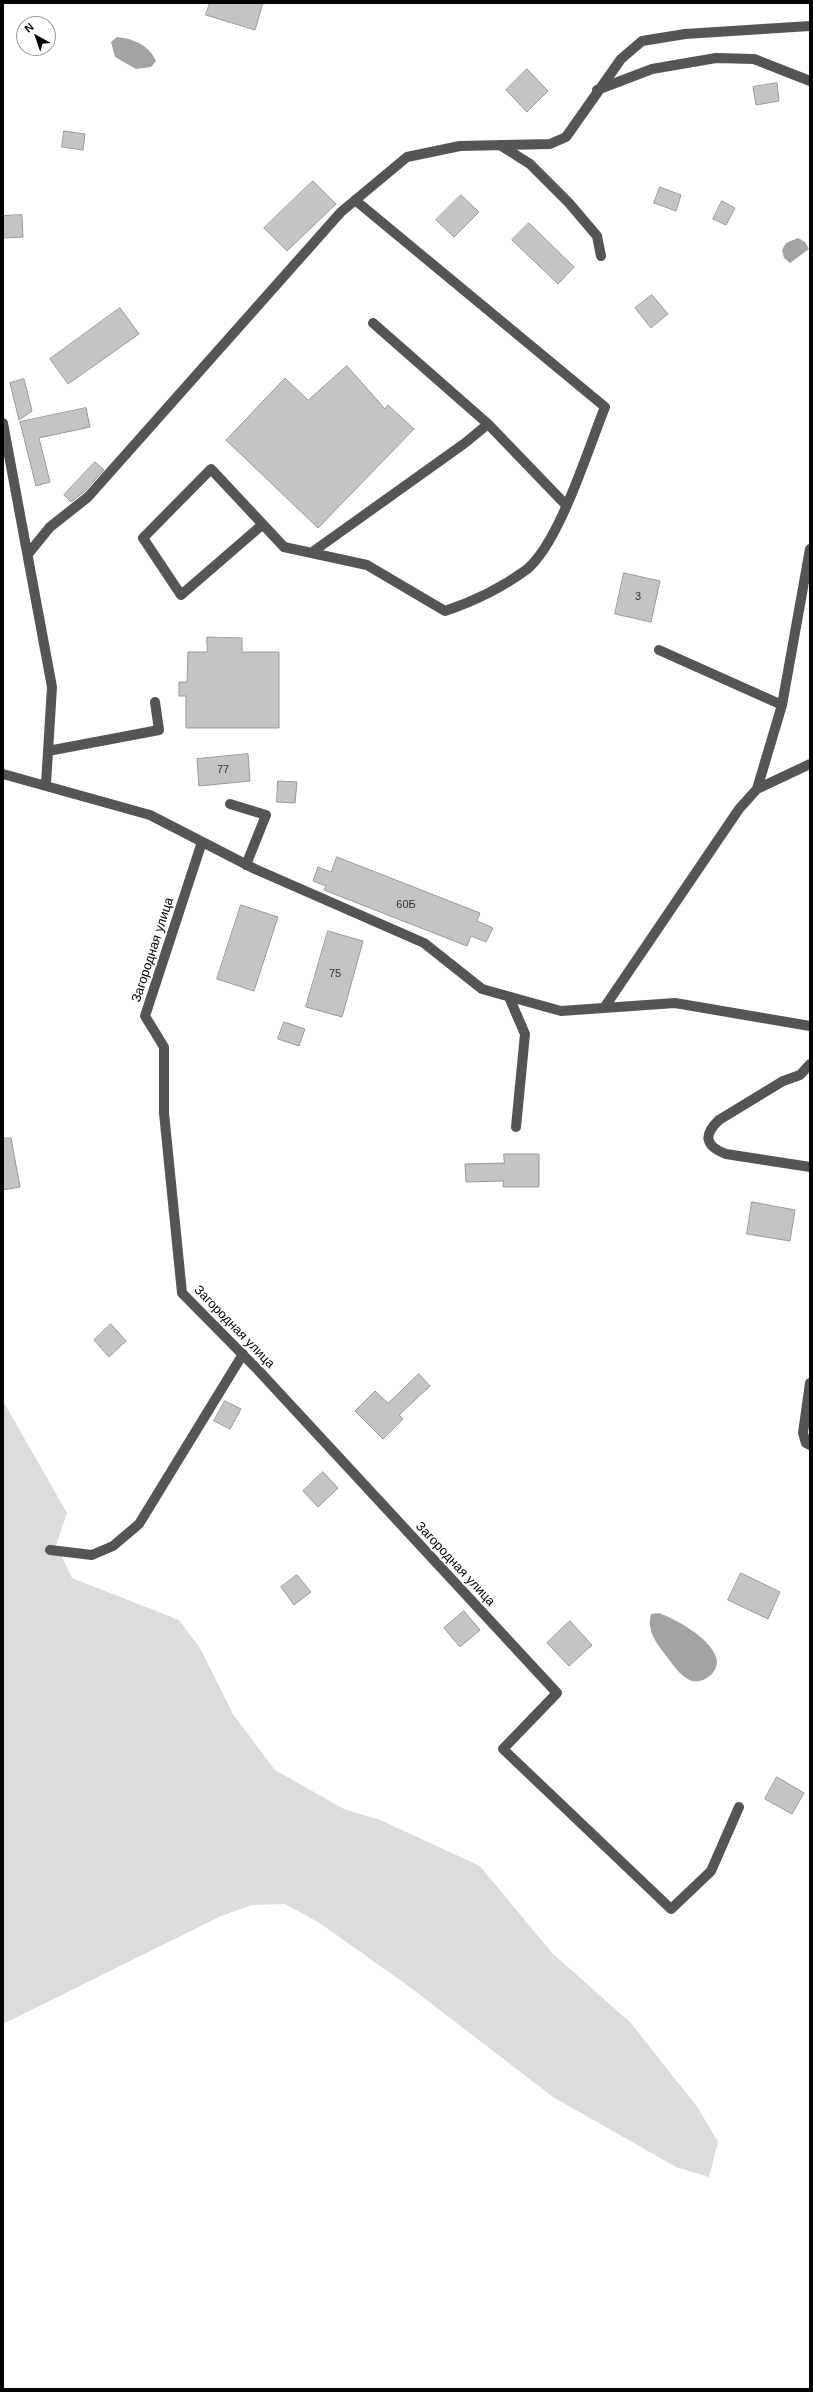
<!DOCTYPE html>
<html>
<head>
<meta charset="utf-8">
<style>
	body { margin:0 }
	#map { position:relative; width:813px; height:2392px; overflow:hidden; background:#fff; font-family:Helvetica,sans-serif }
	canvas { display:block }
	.frame { position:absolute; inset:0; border:4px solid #000; pointer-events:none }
	.north { position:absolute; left:16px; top:16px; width:40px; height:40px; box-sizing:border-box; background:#fff; border:1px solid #999; border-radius:50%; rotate:320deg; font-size:11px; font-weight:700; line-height:16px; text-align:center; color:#000 }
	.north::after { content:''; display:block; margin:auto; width:14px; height:18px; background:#000; clip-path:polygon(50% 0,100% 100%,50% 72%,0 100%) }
</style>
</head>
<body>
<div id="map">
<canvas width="813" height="2392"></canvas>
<div class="frame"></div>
<div class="north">N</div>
</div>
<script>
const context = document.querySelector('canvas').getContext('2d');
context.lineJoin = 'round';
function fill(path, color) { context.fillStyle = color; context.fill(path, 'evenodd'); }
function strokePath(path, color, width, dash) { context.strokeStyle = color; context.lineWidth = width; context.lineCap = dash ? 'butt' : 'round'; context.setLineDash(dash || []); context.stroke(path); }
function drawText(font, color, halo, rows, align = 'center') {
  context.font = font + ' Helvetica,sans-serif'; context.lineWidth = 3.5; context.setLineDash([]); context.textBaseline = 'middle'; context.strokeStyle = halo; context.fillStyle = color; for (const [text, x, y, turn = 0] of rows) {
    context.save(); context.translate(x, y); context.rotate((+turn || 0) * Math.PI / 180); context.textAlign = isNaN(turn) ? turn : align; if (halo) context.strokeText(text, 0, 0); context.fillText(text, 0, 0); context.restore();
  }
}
const green = new Path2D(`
	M3,1401l64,112 -11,32 16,33 107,42 21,28 33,66 42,56 69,39 36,11 100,46 72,87 79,70 67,85 20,34 -9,35 -33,-10 -123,-70 -146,-112 -89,-63 -33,-18 -33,1 -31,11 -218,108z`);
const water = new Path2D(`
	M117,37c17,2 32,8 39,24l-5,6 -15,2 -21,-12 -4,-15z
	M798,238l7,4 4,7 -19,14 -6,-5 -2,-8 4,-7z
	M659,1613c18,7 50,24 57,44 5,13 -11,27 -24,24 -12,-4 -20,-18 -28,-28 -9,-12 -17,-23 -13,-39z`);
const building = new Path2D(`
	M210,3h53l-8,27 -49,-15z
	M527,69l21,22 -21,21 -21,-22z
	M777,83l2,18 -23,4 -3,-18z
	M64,131l21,3 -2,16 -21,-3z
	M313,181l23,23 -49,47 -23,-23z
	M660,187l21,8 -5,16 -22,-8z
	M461,195l18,17 -25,25 -18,-17z
	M722,201l13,7 -9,17 -13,-6z
	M22,215l1,22 -20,1v-22z
	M529,223l45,44 -16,17 -46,-44z
	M652,295l16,19 -17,14 -16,-20z
	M120,308l19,26 -71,50 -18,-25z
	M347,366l38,43 3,-4 26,24 -96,99 -92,-88 59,-62 23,22z
	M24,379l8,32 -13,9 -9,-37z
	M86,408l4,19 -51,11 11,44 -14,4 -16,-64z
	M95,462l9,8 -20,22 -13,10 -7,-7z
	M624,573l36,8 -9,41 -36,-8z
	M207,637l35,1v14h37v76h-93v-32h-7v-14h8l1,-30h19z
	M248,754l2,27 -51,5 -2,-27z
	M278,781l19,1 -2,21 -18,-1z
	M337,857l143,56 -3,8 16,7 -7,14 -15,-6 -4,10 -143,-56 2,-4 -13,-5 5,-14 13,5z
	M241,905l37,12 -24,74 -37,-12z
	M328,931l35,10 -21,76 -36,-10z
	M284,1022l21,7 -6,17 -21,-7z
	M3,1138h8l9,49 -17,3z
	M504,1154h35v33h-36l1,-6 -38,1 -1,-18 39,-1z
	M752,1202l43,8 -5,31 -43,-7z
	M111,1324l15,17 -17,16 -15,-17z
	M419,1374l11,12 -31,29 4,4 -20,20 -28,-28 20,-20 13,12z
	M225,1401l16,8 -11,20 -16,-8z
	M323,1472l15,16 -20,19 -15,-16z
	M741,1573l39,19 -12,27 -40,-19z
	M297,1575l14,17 -17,13 -13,-18z
	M464,1611l16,19 -20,17 -16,-19z
	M570,1621l22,24 -23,21 -22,-23z
	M777,1777l27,16 -12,21 -27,-15z`);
const minor = new Path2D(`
	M597,90l55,-21 64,-11 38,1 56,22
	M500,145l30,19 39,39 28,33 4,20
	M373,323l115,101 78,81
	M3,423l49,264 -6,97
	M262,525l-81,70 -38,-57 68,-69 73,78 83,18 78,46c30,-10 55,-22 81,-41 33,-26 62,-121 79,-163l-250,-207
	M311,553l154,-110 23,-19
	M28,554l22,-27 38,-30 253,-285 66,-55 53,-11 90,-2 16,-7 55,-78 21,-18 43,-7 125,-8
	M659,650l123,55
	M48,751l111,-21 -4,-28
	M3,774l147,41 105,54 169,74 58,46 79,22 114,-8 135,23
	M757,789l53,-25
	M230,804l36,11 -20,50
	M202,842l-57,174 19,31v66l18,180 76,77 299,323 -54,56 168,160 40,-38 28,-64
	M509,997l16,37 -9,93
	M604,1008l135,-199 18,-20 25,-84 28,-156
	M810,1064l-10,11 -17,6 -64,39c-16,15 -14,26 7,34l84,13
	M810,1383l-7,50 3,10 4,2
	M50,1550l42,5 21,-9 26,-22 104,-170`);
const numberNames = [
	["3",638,597],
	["77",223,770],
	["60Б",406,905],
	["75",335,974]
];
const streetNames = [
	["Загородная улица",153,950,-72],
	["Загородная улица",234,1327,46],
	["Загородная улица",455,1564,47]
];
fill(green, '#dcdcdc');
fill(water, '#a3a3a3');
fill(building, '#c4c4c4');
strokePath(building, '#999', 1);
strokePath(minor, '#555', 10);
drawText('11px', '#313131', null, numberNames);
drawText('13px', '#000', '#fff', streetNames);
</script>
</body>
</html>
